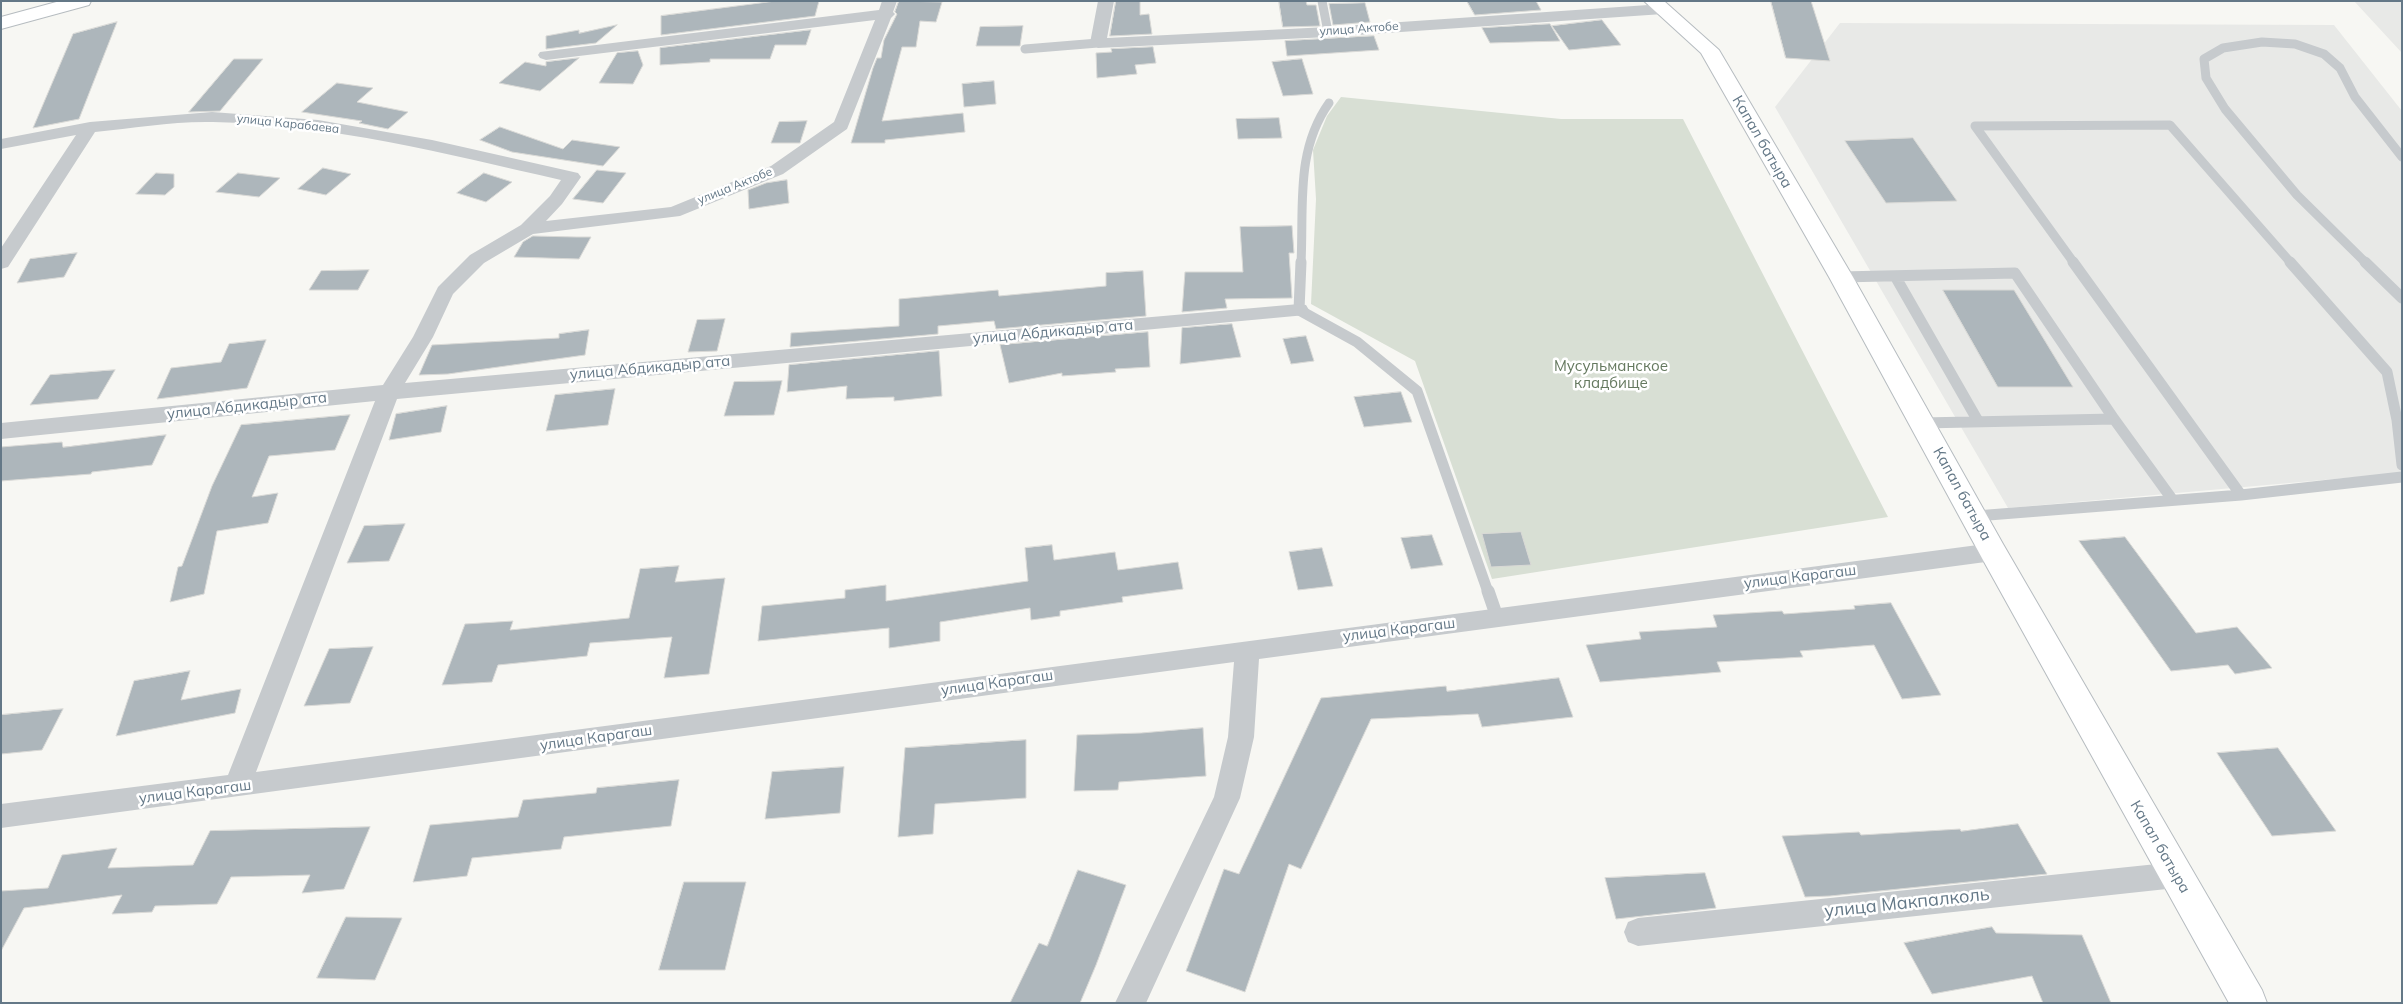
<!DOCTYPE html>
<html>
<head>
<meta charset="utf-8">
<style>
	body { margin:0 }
	#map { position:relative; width:2403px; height:1004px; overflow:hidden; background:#f7f7f3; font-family:Mulish,sans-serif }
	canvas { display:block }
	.frame { position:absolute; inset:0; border:2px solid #647887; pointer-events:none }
</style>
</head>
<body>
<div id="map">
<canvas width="2403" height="1004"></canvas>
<div class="frame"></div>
</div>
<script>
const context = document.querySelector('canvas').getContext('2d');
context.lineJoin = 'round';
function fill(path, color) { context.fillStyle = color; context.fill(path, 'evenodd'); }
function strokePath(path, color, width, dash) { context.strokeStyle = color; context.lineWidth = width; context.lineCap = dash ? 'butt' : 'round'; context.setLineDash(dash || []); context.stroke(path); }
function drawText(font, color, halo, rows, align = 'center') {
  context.font = font + ' Mulish,sans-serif'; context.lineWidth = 5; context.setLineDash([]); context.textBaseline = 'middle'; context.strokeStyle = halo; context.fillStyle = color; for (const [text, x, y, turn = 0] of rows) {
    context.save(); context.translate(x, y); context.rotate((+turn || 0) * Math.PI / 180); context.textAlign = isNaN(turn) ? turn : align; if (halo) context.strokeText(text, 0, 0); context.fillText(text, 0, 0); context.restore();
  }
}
const built = new Path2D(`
	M2354,1h48v52z
	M1840,23l494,2 68,86v362l-394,35 -233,-401z`);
const green = new Path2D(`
	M1341,97l220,22h122l205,398 -396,62 -77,-218 -104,-57 5,-105 -3,-49 14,-34z`);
const building = new Path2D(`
	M776,1h43l-4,15 -154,19v-19z
	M899,1l43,1 -6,20 -16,-1 -4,26h-14l-20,74 81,-8 2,19 -80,8v3h-34l22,-75 4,-10h4l3,-18 13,-26 -2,-2z
	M1116,1h24v14l9,-1 3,20 -42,2z
	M1279,1h27l1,4h9l4,21 -37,1z
	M1467,1h69l5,9 -66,5z
	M1771,1h40l19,60 -44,-3z
	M1365,3l5,19 -37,3 -4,-21z
	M1602,20l19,25 -52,5 -17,-24z
	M117,22l-38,97 -46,9 40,-94z
	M1550,24l10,17 -70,2 -8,-15z
	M617,25l-21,18 -50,6v-13l33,-6v3z
	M1023,26l-3,20h-44l4,-19z
	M811,30l-5,15h-31l-5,14h-60v3l-50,3v-17z
	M1374,36l5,14 -92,6 -2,-15z
	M1153,47l3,16 -21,2 2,9 -40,4 -1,-25 16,-1 -1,-3z
	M638,51l5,14 -10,19 -34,-1 18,-30z
	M579,58l-39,33 -41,-8 26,-21 21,4v-4z
	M234,59h29l-43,52 -31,1z
	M1302,59l11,35 -30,2 -11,-34z
	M994,81l2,23 -32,3 -2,-23z
	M337,83l36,5 -16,14 51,10 -20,17 -29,-6 3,-2 -60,-9z
	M1279,118l3,20 -44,1 -2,-20z
	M807,121l-7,22h-29l8,-21z
	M500,127l63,22 9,-9 48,7 -17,19 -91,-14 -32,-12z
	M1913,138l44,63 -71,2 -41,-62z
	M323,168l28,6 -25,21 -28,-6z
	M597,170l29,3 -23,30 -30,-4z
	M156,173l18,1v13l-9,8 -29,-1z
	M238,173l42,5 -21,19 -43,-5z
	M484,173l28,9 -26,20 -29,-9z
	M787,180l2,23 -40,6 -1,-19 18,-7z
	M1292,226l2,27h-5l3,45 -67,1 2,9 -45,4 3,-40h58l-3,-45z
	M533,236l43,1h15l-12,22 -65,-2 9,-15z
	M77,253l-13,24 -47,6 13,-24z
	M369,270l-11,20h-49l12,-19z
	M1143,271l3,45 -150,13 -2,-8 -56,5v8l-148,13 1,-14 108,-7v-27l99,-9 1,6 107,-10v-13z
	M1943,290h71l59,97h-75z
	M725,319l-8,32 -29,1 9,-32z
	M1232,324l9,33 -61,7 2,-36z
	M589,330l-4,25 -137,19 -29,1 13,-30 127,-7v-4z
	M1148,332l2,35 -35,2 1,3 -54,4v-3l-53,10 -9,-38z
	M1306,336l8,25 -23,3 -8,-25z
	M266,340l-19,48 -90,11 14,-31 50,-6 8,-18z
	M939,351l3,45 -48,5v-4l-48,2 1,-13 -60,6 2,-27z
	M115,370l-17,29 -68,6 20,-30z
	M782,381l-8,34 -50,1 10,-34z
	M615,389l-7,36 -62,6 9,-36z
	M1401,392l11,30 -48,5 -10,-30z
	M447,406l-6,26 -52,8 7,-26z
	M350,415l-15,35 -66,6 -17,41 26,-4 -10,30 -51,8 -13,63 -34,8 8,-35 4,-1 30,-80 29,-61z
	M166,435l-14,30 -60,7 -1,2 -90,7v-34l61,-5 1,5z
	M405,524l-16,37 -42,2 17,-37z
	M1521,532l10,33 -40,2 -9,-33z
	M1432,535l11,30 -32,4 -10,-31z
	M2125,537l71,96 41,-6 35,41 -37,6 -7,-9 -57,6 -92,-130z
	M1052,545l2,15 61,-8 3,18 60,-8 5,27 -61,8 1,5 -63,9v5l-29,4 -1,-12 -90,14v19l-51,7v-20l-131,13 4,-35 83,-8v-8l41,-5v16l142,-20 -3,-33z
	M1322,548l11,38 -35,4 -9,-38z
	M679,566l-4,16 50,-4 -16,96 -45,4 8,-41 -82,6 -3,13 -89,9 -6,17 -50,3 23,-61 48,-3 -3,9 119,-12 11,-49z
	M1891,603l50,92 -39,4 -28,-54 -74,6 3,6 -86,5 4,10 -121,10 -14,-37 55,-6 -2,-7 78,-5 -4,-12 69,-4 2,3 71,-5 -1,-3z
	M373,647l-23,56 -46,3 25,-57z
	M190,671l-9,29 60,-11 -6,24 -119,23 18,-55z
	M1559,678l14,39 -91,10 -4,-13 -107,5 -70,150 -12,-5 -44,128 -59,-21 38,-102 15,5 82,-176 125,-12 1,5z
	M63,709l-21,41 -41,4v-39z
	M1203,728l3,48 -87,6 -1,8 -44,1 3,-56 64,-2z
	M1026,740v58l-91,6 -2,30 -35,3 7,-89z
	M2278,748l58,83 -64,5 -55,-83z
	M844,767l-4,46 -75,6 7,-47z
	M679,780l-8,46 -107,11 -3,12 -89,9 -5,18 -54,6 17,-57 88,-8 5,-17 73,-7 1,-5z
	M2018,824l29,50 -217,22 -25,1 -23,-61 77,-4 2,3 99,-6 1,2z
	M370,827l-26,62 -42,4 8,-18 -79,2 -14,27 -62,2 -3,6 -40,2 10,-19 -98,13 -23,43v-60l47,-3 14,-33 55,-7 -9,20 85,-3 17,-34z
	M1078,870l48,15 -30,80 -16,38h-70l29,-60 8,3z
	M1705,873l11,35 -100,11 -11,-41z
	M684,882h62l-21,88h-66z
	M346,917l56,1 -27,62 -58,-2z
	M1992,927l4,6 86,2 29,68h-68l-11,-27 -100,18 -28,-51z`);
const laneFar2 = new Path2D(`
	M1322,1l6,31
	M1025,49l73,-6
	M1975,126l195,-1 121,138
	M1975,126l99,137
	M1301,263c3,-56 -6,-112 28,-160
	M2366,263l-69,-68 -72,-86 -19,-31 -2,-19 19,-11 39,-6 33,2 29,10 16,14 15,29 47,60`);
const laneFar1 = new Path2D(`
	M1301,262l-2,48 58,32 60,49 71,201
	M2073,262l168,233
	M2290,262l97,110 10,48 5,45
	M2365,262l37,36
	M1895,276l83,145
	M1841,277l174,-4 99,146 58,80
	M1922,423l192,-4
	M1976,516l265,-21 161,-18`);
const lane = new Path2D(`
	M1488,591l9,26`);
const street = new Path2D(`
	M882,1h15l-4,11 2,2 -4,4 -44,111 -64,45 -103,42 -147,18 -49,29 -31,31 -20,43 -28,46 894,-79 7,1 3,5 -3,5 -909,84 -141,373 1737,-229 8,3 4,6 -4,6 -8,3 -734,98 -5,78 -14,61 -94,205h-31l99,-206 14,-60 6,-75 -1233,166v-24l227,-29 147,-374 -374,38v-16l382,-38 30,-48 25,-50 32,-32 51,-30 29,-29 11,-16c-114,-26 -230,-56 -348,-58 -39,-1 -79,6 -118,10l-87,135 -7,2v-21l75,-113 -75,14v-10l89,-17 122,-10 106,8 114,20 146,33 3,4 -19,27 -16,17 125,-14 100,-41 63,-44 41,-102 -329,40 -6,-2 -2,-3 2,-3 339,-42z
	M1098,1h16l-7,37 221,-11 335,-23 8,5 -8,5 -335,23 -230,11 -8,-5z
	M2176,862l10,4 4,9 -4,9 -10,4 -538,58 -10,-4 -4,-10 4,-10 10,-4z`);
const secondary = new Path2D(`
	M60,1h31l-2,4 -88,24v-12z
	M1644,1h20l55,49 134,227 150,267 259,446 5,13h-38l-246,-443 -154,-283 -128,-224z`);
const farStreetnames = [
	["улица Актобе",1359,29,-4],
	["улица Карабаева",288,124,6],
	["улица Актобе",735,186,-22]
];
const streetNames = [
	["Капал батыра",1762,142,60],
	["улица Абдикадыр ата",1053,332,-5],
	["улица Абдикадыр ата",650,368,-5],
	["улица Абдикадыр ата",247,406,-6],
	["Капал батыра",1962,494,61],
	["улица Карагаш",1800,577,-7],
	["улица Карагаш",1399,630,-7],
	["улица Карагаш",997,683,-8],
	["улица Карагаш",596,738,-8],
	["улица Карагаш",195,792,-7],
	["Капал батыра",2160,847,60]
];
const parkNames = [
	["Мусульманское",1611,366],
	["кладбище",1611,383]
];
const nearStreetnames = [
	["улица Макпалколь",1907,903,-6]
];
fill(built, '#e8e9e7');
fill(green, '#d8dfd4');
fill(building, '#adb6bb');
strokePath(building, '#d9d9d6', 1);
strokePath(secondary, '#b6bcc0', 2);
strokePath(laneFar2, '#c6cacd', 9);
strokePath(laneFar1, '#c6cacd', 11);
strokePath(lane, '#c6cacd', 13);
fill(street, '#c6cacd');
fill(secondary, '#fff');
drawText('12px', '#647887', '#fff', farStreetnames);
drawText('15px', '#647887', '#fff', streetNames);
drawText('15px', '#65795f', '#fff', parkNames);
drawText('18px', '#647887', '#fff', nearStreetnames);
</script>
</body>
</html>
